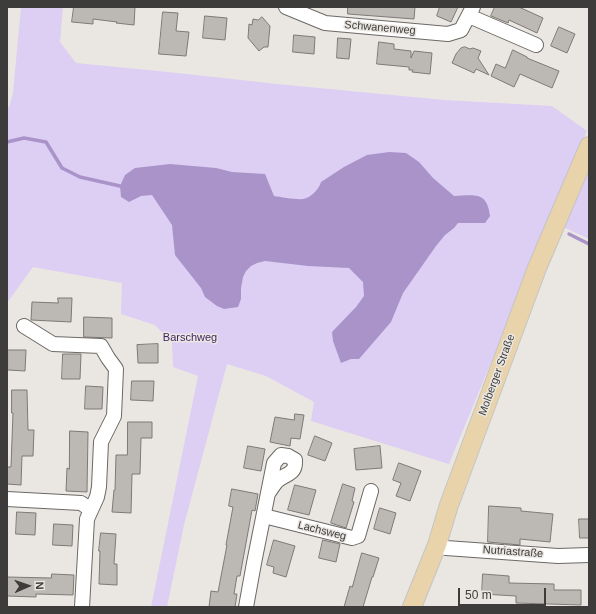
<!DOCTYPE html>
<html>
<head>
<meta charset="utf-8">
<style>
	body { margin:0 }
	#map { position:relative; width:596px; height:614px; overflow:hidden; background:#eae7e3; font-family:Arial,sans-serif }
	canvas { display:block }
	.frame { position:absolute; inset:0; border:8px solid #3d3c3a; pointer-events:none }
	.north { position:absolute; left:8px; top:566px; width:40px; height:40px; -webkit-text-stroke:3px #eae7e3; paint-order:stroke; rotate:88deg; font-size:11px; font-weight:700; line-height:16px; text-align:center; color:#3d3c3a }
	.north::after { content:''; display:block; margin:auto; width:14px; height:18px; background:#3d3c3a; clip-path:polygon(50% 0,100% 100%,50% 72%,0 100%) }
	.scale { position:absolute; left:458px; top:588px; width:88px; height:18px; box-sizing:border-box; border:2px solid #3d3c3a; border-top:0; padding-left:5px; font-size:12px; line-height:14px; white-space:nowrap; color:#3d3c3a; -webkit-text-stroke:3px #eae7e3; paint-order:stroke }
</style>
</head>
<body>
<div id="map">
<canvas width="596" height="614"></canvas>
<div class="frame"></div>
<div class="north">N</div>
<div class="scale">50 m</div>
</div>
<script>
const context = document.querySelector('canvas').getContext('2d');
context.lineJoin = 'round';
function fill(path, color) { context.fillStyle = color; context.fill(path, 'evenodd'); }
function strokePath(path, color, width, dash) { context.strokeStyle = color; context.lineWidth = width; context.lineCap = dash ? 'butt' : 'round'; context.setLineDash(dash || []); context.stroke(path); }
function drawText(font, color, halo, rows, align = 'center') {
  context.font = font + ' Arial,sans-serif'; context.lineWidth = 3; context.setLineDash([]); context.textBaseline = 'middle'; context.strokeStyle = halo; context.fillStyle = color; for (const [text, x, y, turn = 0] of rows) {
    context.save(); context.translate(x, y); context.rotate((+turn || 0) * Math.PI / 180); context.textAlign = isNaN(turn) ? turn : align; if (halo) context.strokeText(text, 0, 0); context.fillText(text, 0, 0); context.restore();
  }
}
const green = new Path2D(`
	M21,7h42l-3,35 16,21 92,9 109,12 167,16 108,6 35,25 -138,333 -138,-43 3,-19 -48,-26 -39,-12 -43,161 -17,82h-16l47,-231 -25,-9 -1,-24 -17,-18 -34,-11 1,-31 -89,-16 -26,36v-195l2,-1 4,-14z
	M589,166v73l-26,-12z`);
const water = new Path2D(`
	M389,152l17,1 13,9 14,16 21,18c21,-1 33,-5 36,20l-5,7h-27l-4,5 -9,7 -9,11 -33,47 -12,29 -32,37h-8l-10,4 -8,-22 -1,-9 24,-25 8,-11 -1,-14 -14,-14 -41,-2 -43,-5 -8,2 -6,3 -5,5 -3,6 -2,11v11l-3,8 -14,2 -7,-3 -12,-9 -4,-9 -26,-33 -3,-30 -20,-30 -11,1 -12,6 -8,-5 -1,-11 5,-11 10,-7 35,-4 46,4 16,4 33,2 9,22c7,1 23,4 29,3 8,-1 16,-10 18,-17l23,-15 23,-12z`);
const stream = new Path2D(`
	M7,142l17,-4 22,4 16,26 18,9 40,9
	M569,234l20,10`);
const building = new Path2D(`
	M74,7h61l-1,18 -18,-2 1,-1 -24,-3v5l-21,-2z
	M348,7h67l-1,12 -66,-5z
	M440,7h18l-7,15 -14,-6z
	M495,7h24l24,11 -6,15 -28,-13 -1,3 -17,-7z
	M163,12l15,1 -2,18 13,1 -3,24 -27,-2z
	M205,16l22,2 -2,22 -22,-2z
	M262,17l8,9 -2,21h-4l-5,4 -11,-13 1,-14 3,1 1,-6 5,1z
	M559,27l16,7 -8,19 -16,-7z
	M294,35l21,2 -1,17 -21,-2z
	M338,38l13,1 -2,20 -12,-1z
	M379,42l15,2v5l17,2v7l3,-7 18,2 -2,21 -18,-2 1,-2h-4v-3l-32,-3z
	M465,47l5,2 3,-1 8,3 -3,7 11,17 -13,-6 -2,4 -22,-10 4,-9 5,-6z
	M513,50l14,7v1l32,13 -7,17 -32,-14 -6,13 -23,-11 5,-12 9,4z
	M58,298h14l-1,24 -40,-2 1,-18 26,1z
	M84,317l28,1v20l-28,-1z
	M158,344v19h-20l-1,-18z
	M8,350h18l-1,21 -17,-1z
	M63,354h18l-1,25h-18z
	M132,381h22l-1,20 -22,-1z
	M86,386l17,1 -1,22h-17z
	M12,390h15l1,40h6l-1,26h-11l-1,29 -14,-1v-17h4l2,-54h-1z
	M295,414l9,1 -4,24 -9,-1 -1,8 -20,-4 5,-25 19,3z
	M128,422h24v16h-11l-1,36h-8l-1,39 -19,-1 2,-22h1l1,-35h11z
	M70,431l18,1 -1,60 -21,-1 1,-23 2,1z
	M315,436l17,7 -7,18 -17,-6z
	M248,446l17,3 -4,22 -17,-3z
	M380,446l2,22 -26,2 -2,-21z
	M399,463l22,8 -11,30 -14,-5 5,-13 -8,-3z
	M343,484l12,4 -3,13 2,1 -8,26 -15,-5z
	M295,485l21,5 -7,25 -21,-5z
	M232,489l26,5 -3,17 -3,-1 -12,66h-3l-3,18h3l-2,13h-26l2,-16 7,1 9,-47h-1l7,-38 -4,-1z
	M489,506l32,2v3l32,3 -3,28 -30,-3v6l-32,-3z
	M380,508l16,5 -6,21 -16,-5z
	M17,512l19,1 -1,22 -19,-1z
	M579,519h10v19h-9z
	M54,524l19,1 -1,21 -19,-1z
	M101,533l15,1 -2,30h3v21l-18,-1 1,-33h-1z
	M274,540l21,6 -9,31 -13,-4 1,-6 -7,-2z
	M323,540l17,4 -4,18 -17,-4z
	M362,553l17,5 -6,19h-1l-9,30h-19l6,-21 2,1z
	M52,574l22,1 -1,20 -37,-1v3l-29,-1v-19l44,1z
	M483,574l26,2v7l45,1v6h27v15l-65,-2v-7l-34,-2z`);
const minor = new Path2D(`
	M286,7l39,16 123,11 13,-4 12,-23
	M469,16l67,29
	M24,326l29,18 48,2 7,12 8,11 -2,47 -13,26 -2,45 -2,10 -10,22 -5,88
	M7,499l74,4 10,7
	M264,516l88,22 6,-2 13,-45
	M437,545l9,3 112,8 31,-1
	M246,607l8,-44 20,-100 7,-8 7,1 7,4c1,15 -9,13 -18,21 -3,3 -5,7 -8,11`);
const major = new Path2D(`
	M412,607l25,-62 12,-40 88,-237 52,-122`);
const streetNames = [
	["Schwanenweg",380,28,5],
	["Molberger Straße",497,375,-70],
	["Lachsweg",322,531,14],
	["Nutriastraße",513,552,4]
];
const parkNames = [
	["Barschweg",190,338]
];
fill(green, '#ddcef4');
fill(water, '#a993c9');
strokePath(stream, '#a993c9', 3.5);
fill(building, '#bcb9b4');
strokePath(building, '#7d7a76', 1);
strokePath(minor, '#6c6965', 16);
strokePath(major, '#c5c4c4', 20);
strokePath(minor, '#fff', 14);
strokePath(major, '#e9d3ab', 18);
drawText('11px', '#3d3c3a', '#eae7e3', streetNames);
drawText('11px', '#3d1e5e', '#eae7e3', parkNames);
</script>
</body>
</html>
